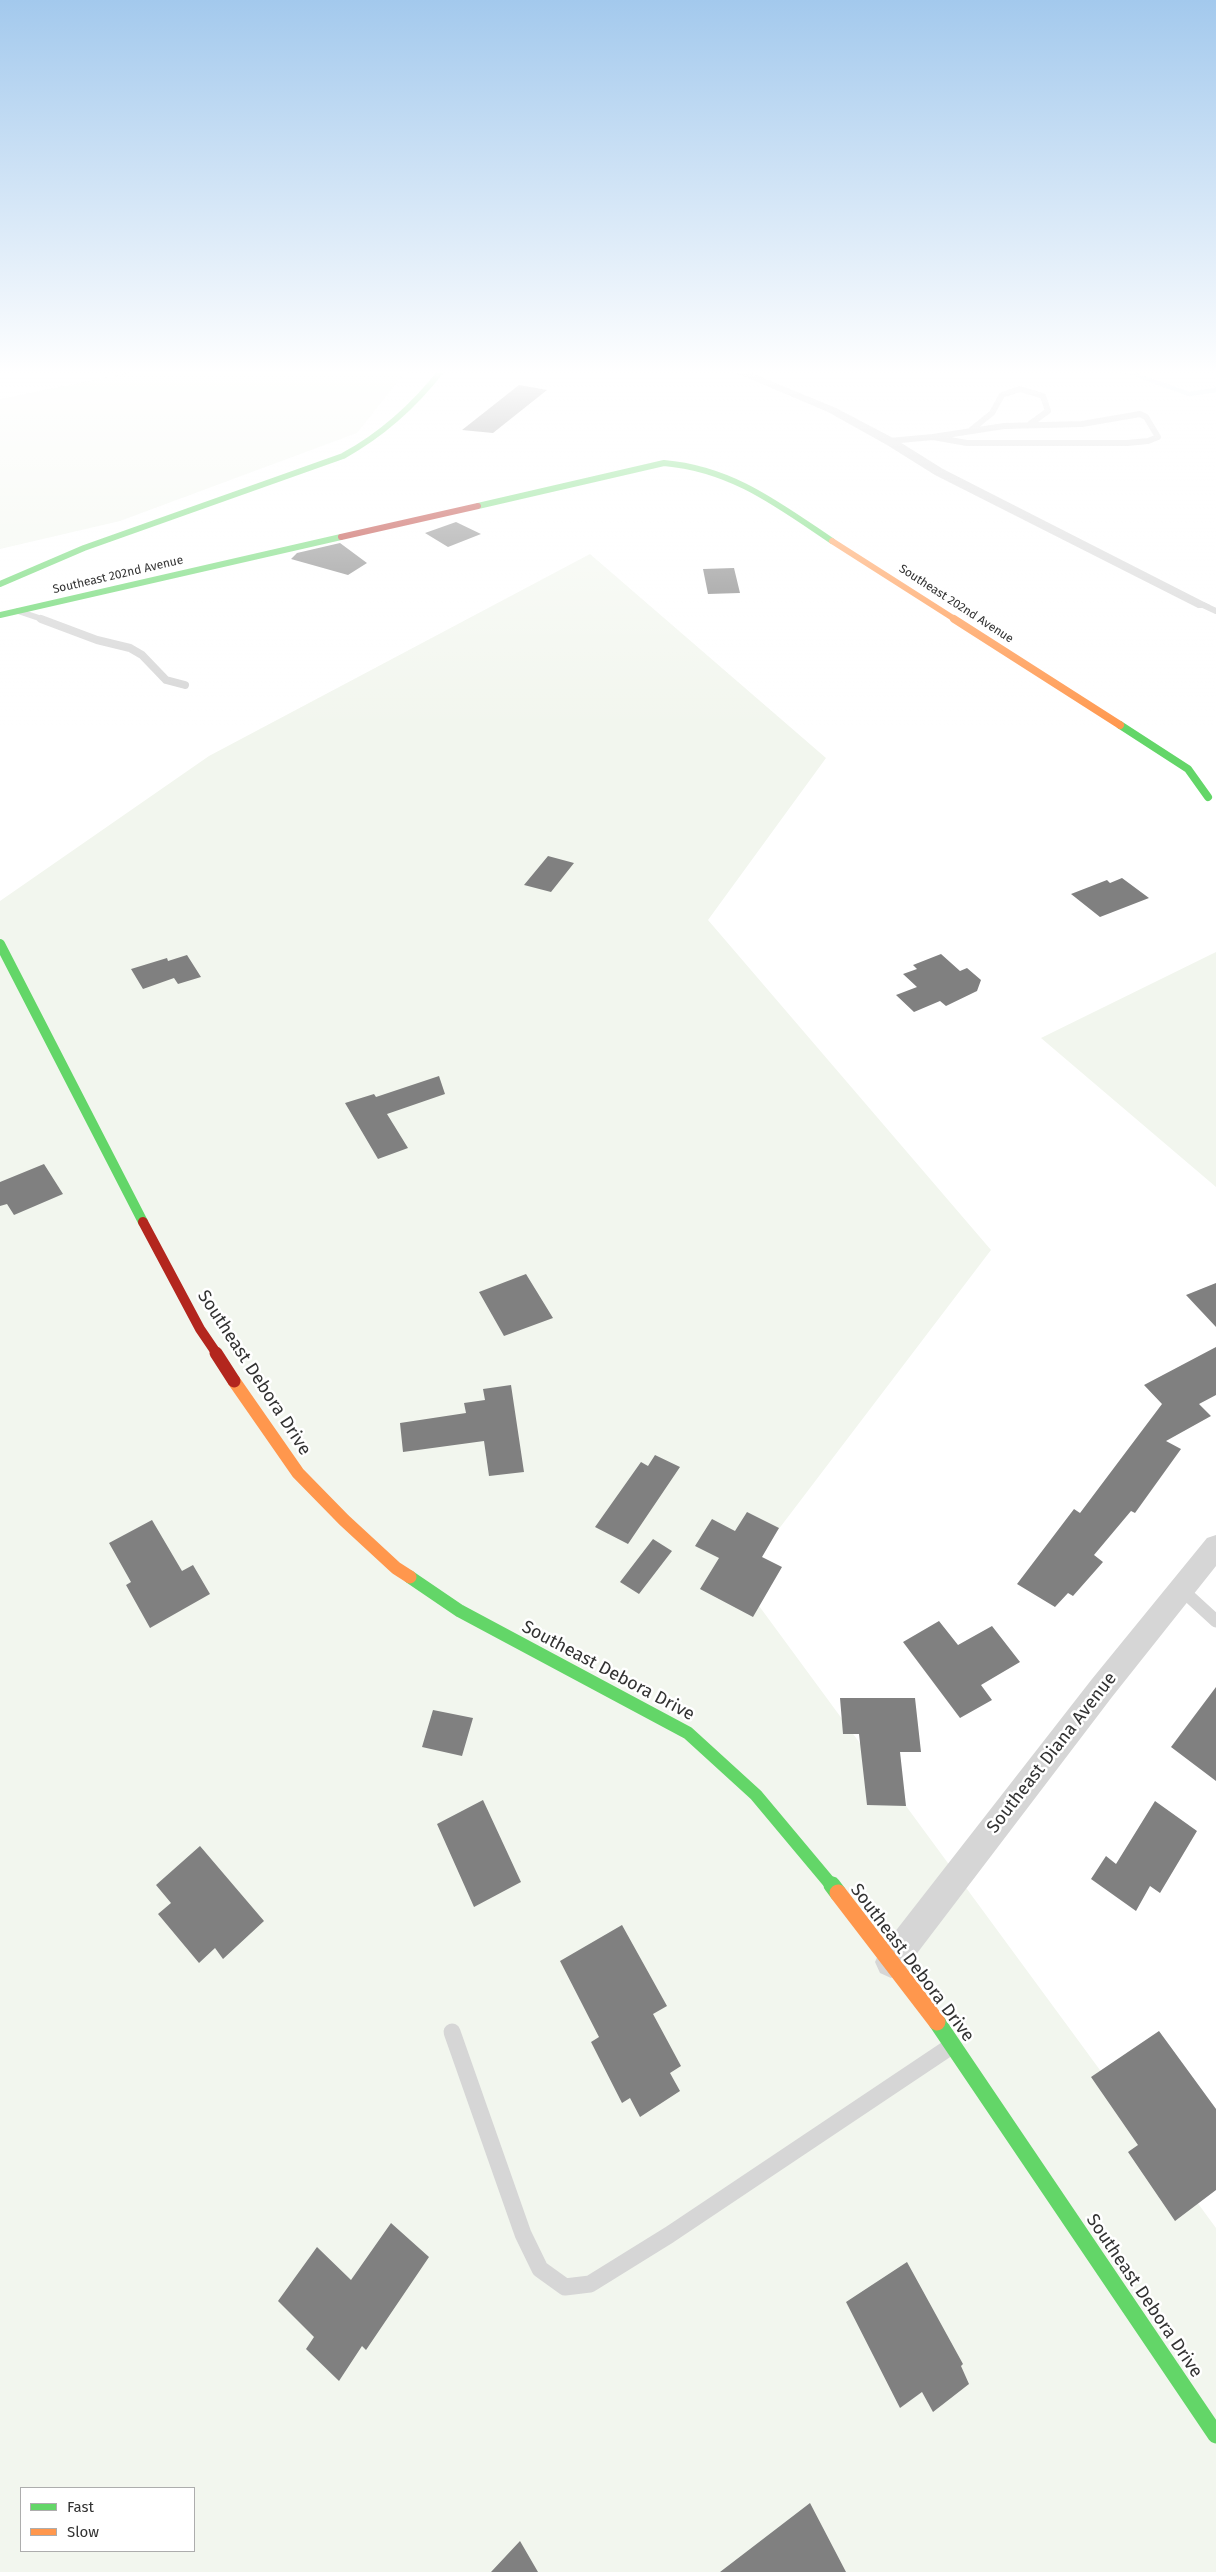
<!DOCTYPE html>
<html>
<head>
<meta charset="utf-8">
<style>
	body { margin:0 }
	#map { position:relative; width:1216px; height:2572px; overflow:hidden; background:#fff; font-family:"Fira Sans",sans-serif }
	canvas { display:block }
	.legend { position:absolute; left:20px; top:2487px; width:175px; height:65px; box-sizing:border-box; background:#fff; border:1px solid #adadad; margin:0; padding:6px 9px; list-style:none; font-size:15px; color:#323232 }
	.legend li { display:flex; align-items:center; gap:10px; height:25px }
	.legend b { width:25px; border:1px solid #adadad }
</style>
</head>
<body>
<div id="map">
<canvas width="1216" height="2572"></canvas>
<ul class="legend">
<li><b style="height:6px;background:#63d668"></b>Fast</li>
<li><b style="height:6px;background:#ff974d"></b>Slow</li>
</ul>
</div>
<script>
const context = document.querySelector('canvas').getContext('2d');
context.lineJoin = 'round';
function fill(path, color) { context.fillStyle = color; context.fill(path, 'evenodd'); }
function strokePath(path, color, width, dash) { context.strokeStyle = color; context.lineWidth = width; context.lineCap = dash ? 'butt' : 'round'; context.setLineDash(dash || []); context.stroke(path); }
function drawText(font, color, halo, rows, align = 'center') {
  context.font = font + ' "Fira Sans",sans-serif'; context.lineWidth = 5; context.setLineDash([]); context.textBaseline = 'middle'; context.strokeStyle = halo; context.fillStyle = color; for (const [text, x, y, turn = 0] of rows) {
    context.save(); context.translate(x, y); context.rotate((+turn || 0) * Math.PI / 180); context.textAlign = isNaN(turn) ? turn : align; if (halo) context.strokeText(text, 0, 0); context.fillText(text, 0, 0); context.restore();
  }
}
const green = new Path2D(`
	M143,370h264l-50,63 -237,88 -120,28v-150z
	M590,554l236,204 -118,162 283,330 -251,330 476,648v344h-1216v-1671l209,-145zM21,2488h173v63h-173z
	M1216,952v235l-175,-149z`);
const stream = new Path2D(`
	M1122,370l67,24 27,-4`);
const building = new Path2D(`
	M519,385l28,5 -54,43 -31,-3z
	M456,522l25,12 -33,13 -23,-14z
	M340,543l27,20 -19,12 -57,-16 6,-6z
	M734,568l6,25 -32,1 -5,-25z
	M548,856l26,7 -23,29 -27,-7z
	M1122,878l27,20 -49,19 -29,-23 36,-14 3,3z
	M941,954l19,17 7,-3 14,12 -4,11 -31,15 -6,-5 -26,11 -18,-17 21,-8 -14,-13 14,-5 -4,-4z
	M187,955l14,22 -23,7 -4,-6 -31,11 -12,-20 36,-11 1,3z
	M439,1076l6,18 -58,20 21,34 -30,11 -33,-56 29,-9 2,3z
	M44,1164l19,30 -49,21 -7,-11 -7,2v-24z
	M526,1274l27,44 -49,18 -25,-44z
	M1216,1283v44l-30,-32z
	M1216,1347v48l-17,9 12,12 -45,25 15,8 -46,64 -4,-2 -37,44 9,7 -30,34 -5,-3 -13,14 -38,-23 57,-75 6,4 82,-109 -18,-19z
	M511,1385l13,87 -35,4 -5,-35 -81,11 -3,-29 66,-10 -2,-10 21,-3 -2,-11z
	M655,1455l25,12 -52,77 -33,-17 46,-65 7,4z
	M747,1512l32,16 -17,29 20,10 -29,50 -53,-28 19,-31 -24,-12 17,-27 23,12z
	M152,1520l30,51 11,-6 17,29 -60,34 -24,-43 5,-3 -22,-39z
	M653,1539l19,12 -33,43 -19,-12z
	M939,1621l19,24 34,-19 28,36 -39,23 11,15 -32,18 -57,-76z
	M1216,1687v94l-45,-34z
	M840,1698h75l6,54h-21l6,54 -39,-1 -8,-71h-16z
	M433,1710l40,8 -11,38 -40,-9z
	M483,1800l38,82 -47,25 -37,-83z
	M1155,1801l42,30 -37,62 -10,-7 -14,25 -45,-32 15,-23 10,8z
	M200,1846l64,75 -41,38 -8,-11 -16,15 -41,-49 13,-11 -15,-18z
	M622,1925l45,81 -14,8 28,52 -11,7 10,18 -40,26 -10,-19 -8,5 -31,-61 8,-5 -39,-76z
	M1159,2031l57,78v81l-41,31 -47,-69 10,-7 -47,-68z
	M391,2223l38,34 -63,93 -4,-4 -23,35 -33,-32 8,-12 -36,-36 39,-54 34,33z
	M907,2262l56,102 -2,2 8,18 -36,28 -11,-20 -22,16 -54,-106z
	M810,2503l36,69h-126z
	M520,2541l18,31h-47z`);
const laneFar3 = new Path2D(`
	M1140,414l6,3 12,20 -10,4 -21,2h-160l-34,-6 71,-11 78,-2z
	M971,430l21,-17 10,-18 18,-6 23,7 5,15 -18,13
	M889,441l44,-4
	M1203,605l13,6
	M18,611l27,9`);
const laneFar2 = new Path2D(`
	M41,619l56,21 33,8 12,7 24,25 19,5`);
const laneFar1 = new Path2D(`
	M1181,1589l35,32`);
const lane = new Path2D(`
	M452,2032l71,202 17,35 25,18 25,-3 79,-49 281,-188`);
const street = new Path2D(`
	M729,370h15l92,38 59,31 48,30 267,136 -2,3h-10l-263,-133 -48,-30 -59,-33z
	M1216,1535v31l-104,131 -210,276 -11,5 -11,-5 -5,-11 5,-11 212,-272 115,-141z`);
const fastFar4 = new Path2D(`
	M478,506l186,-43c68,6 113,41 168,78
	M0,584l84,-36 259,-92c40,-22 71,-50 99,-86
	M0,615l341,-78`);
const fastFar3 = new Path2D(`
	M1120,725l68,44 20,28`);
const fastFar2 = new Path2D(`
	M0,944l143,278`);
const fastFar1 = new Path2D(`
	M410,1577l50,34 228,122 68,62 77,92`);
const fast = new Path2D(`
	M832,1885l6,8
	M937,2022l279,413`);
const slowFar3 = new Path2D(`
	M832,541l124,79`);
const slowFar2 = new Path2D(`
	M954,619l166,106`);
const slowFar1 = new Path2D(`
	M234,1381l64,92 46,47 52,48 14,9`);
const slow = new Path2D(`
	M838,1893l99,129`);
const jamFar2 = new Path2D(`
	M341,537l137,-31`);
const jamFar1 = new Path2D(`
	M143,1222l57,107 17,25`);
const jam = new Path2D(`
	M216,1353l18,28`);
const farStreetnames = [
	["Southeast 202nd Avenue",118,575,-13],
	["Southeast 202nd Avenue",956,604,33]
];
const nearStreetnames = [
	["Southeast Debora Drive",254,1373,57],
	["Southeast Debora Drive",608,1671,28],
	["Southeast Diana Avenue",1052,1753,-52],
	["Southeast Debora Drive",912,1963,53],
	["Southeast Debora Drive",1144,2296,56]
];
fill(green, '#f2f6ee');
strokePath(stream, '#dbe8f4', 4.5);
fill(building, '#808080');
strokePath(laneFar3, '#d6d6d6', 6);
strokePath(laneFar2, '#d6d6d6', 8);
strokePath(laneFar1, '#d6d6d6', 13);
strokePath(lane, '#d6d6d6', 17);
fill(street, '#d6d6d6');
strokePath(fastFar4, '#63d668', 6);
strokePath(fastFar3, '#63d668', 8);
strokePath(fastFar2, '#63d668', 10);
strokePath(fastFar1, '#63d668', 13);
strokePath(fast, '#63d668', 17);
strokePath(slowFar3, '#ff974d', 6);
strokePath(slowFar2, '#ff974d', 8);
strokePath(slowFar1, '#ff974d', 13);
strokePath(slow, '#ff974d', 17);
strokePath(jamFar2, '#b3261e', 6);
strokePath(jamFar1, '#b3261e', 10);
strokePath(jam, '#b3261e', 13);
const sky = context.createLinearGradient(0, 0, 0, 730);
sky.addColorStop(0, '#a3c9ed');
sky.addColorStop(0.51, '#fff');
sky.addColorStop(1, '#ffffff00');
context.fillStyle = sky;
context.fillRect(0, 0, 1216, 730);
drawText('12px', '#323232', '#fff', farStreetnames);
drawText('18px', '#323232', '#fff', nearStreetnames);
</script>
</body>
</html>
